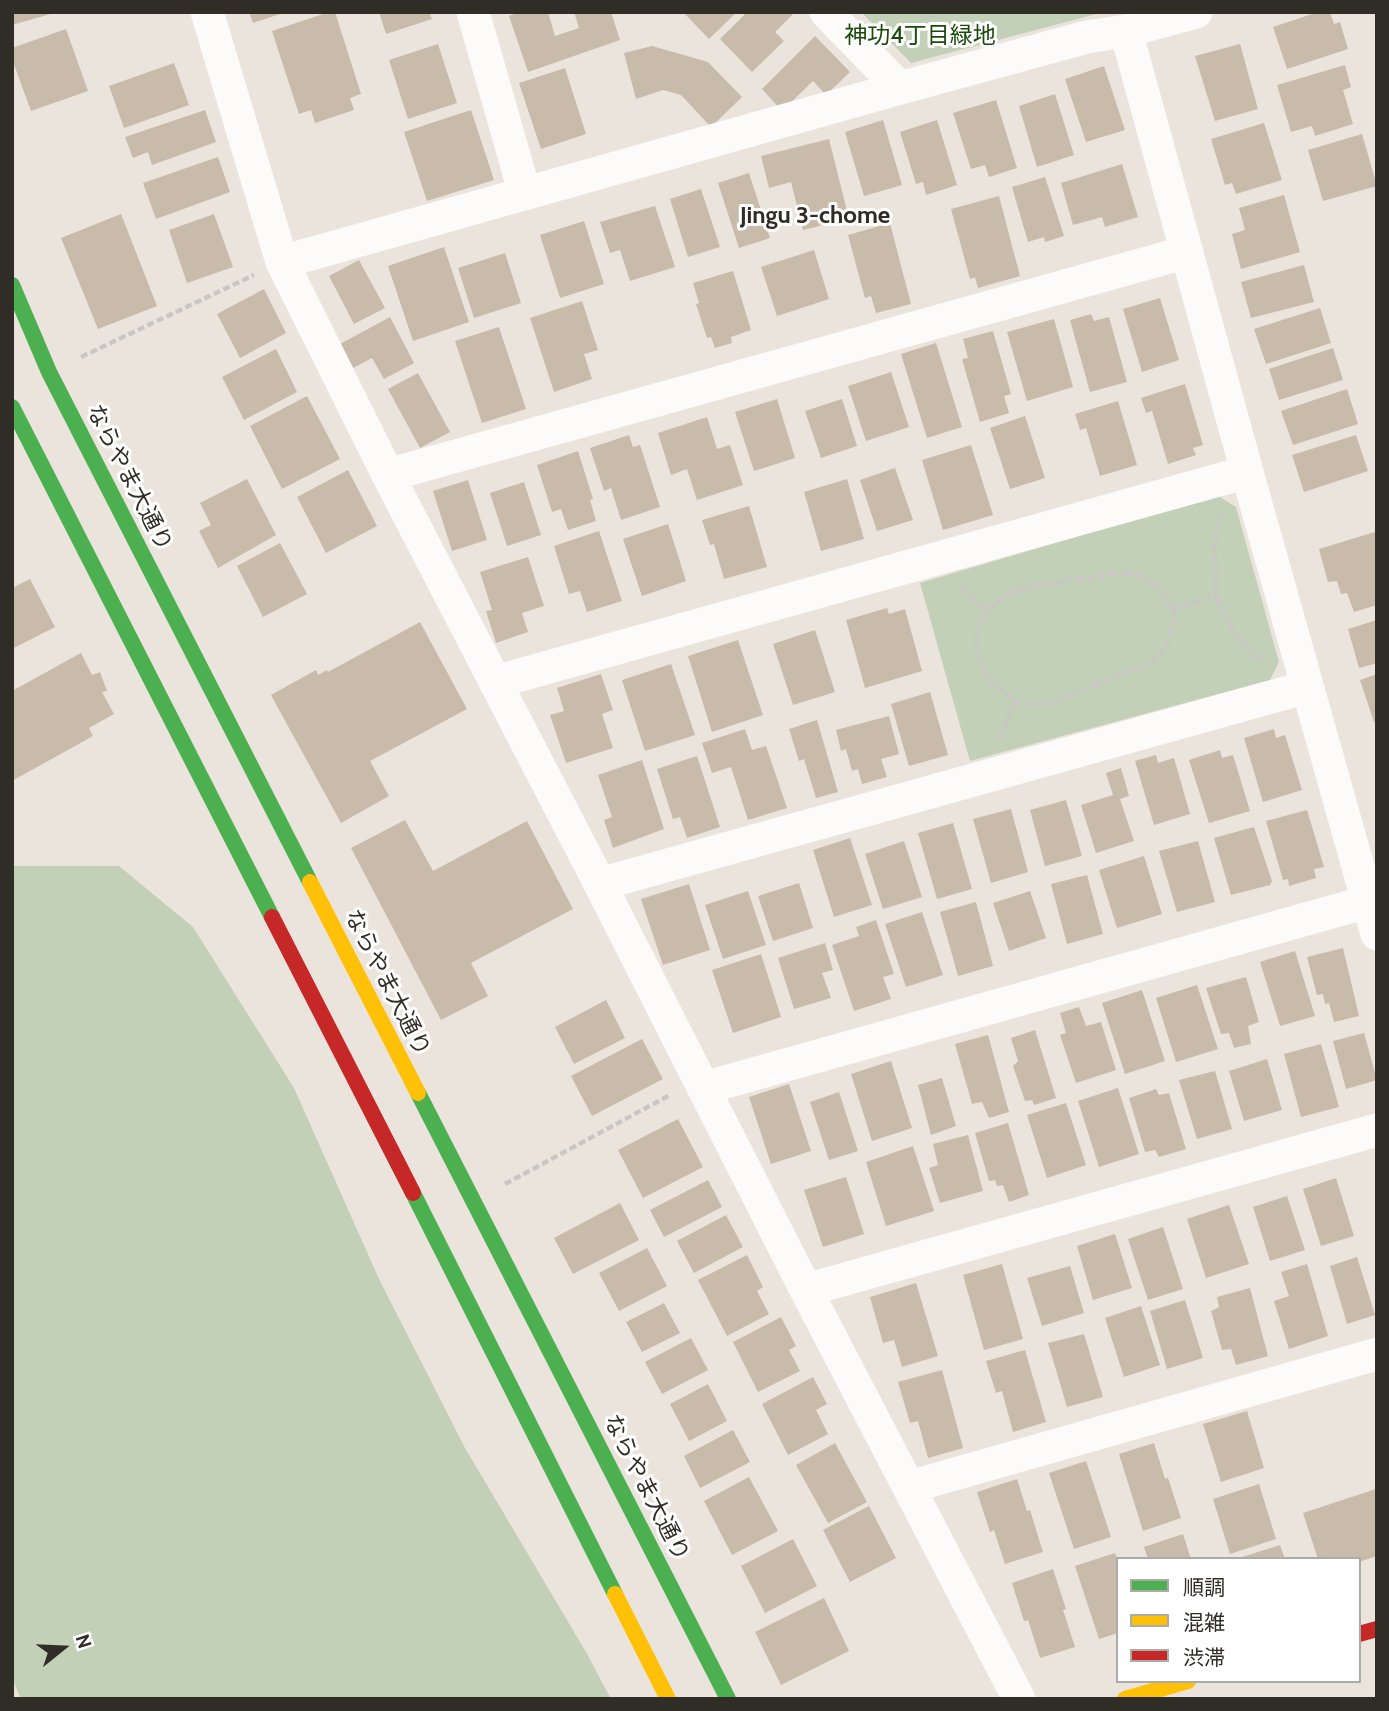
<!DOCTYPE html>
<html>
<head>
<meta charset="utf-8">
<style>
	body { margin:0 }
	#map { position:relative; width:1389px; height:1711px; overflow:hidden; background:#ebe4dc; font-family:Cabin,"Noto Sans JP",sans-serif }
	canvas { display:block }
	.frame { position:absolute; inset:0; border:14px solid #302c26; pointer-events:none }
	.legend { position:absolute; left:1116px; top:1557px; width:245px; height:126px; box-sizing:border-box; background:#fff; border:2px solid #acaba8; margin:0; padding:9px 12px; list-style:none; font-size:21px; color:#302c26 }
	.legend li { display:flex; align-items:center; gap:14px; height:35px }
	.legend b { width:35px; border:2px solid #acaba8 }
	.north { position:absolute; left:28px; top:1613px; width:70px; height:70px; -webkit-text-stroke:5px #fff; paint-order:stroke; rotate:72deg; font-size:19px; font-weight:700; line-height:28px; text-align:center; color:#302c26 }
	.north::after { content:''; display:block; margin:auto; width:24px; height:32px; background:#302c26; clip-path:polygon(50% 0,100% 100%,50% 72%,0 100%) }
</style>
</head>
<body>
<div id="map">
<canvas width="1389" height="1711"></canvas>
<div class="frame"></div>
<ul class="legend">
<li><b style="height:9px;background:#4caf50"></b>順調</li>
<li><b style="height:9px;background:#ffc107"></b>混雑</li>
<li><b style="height:9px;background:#c62828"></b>渋滞</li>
</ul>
<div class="north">N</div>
</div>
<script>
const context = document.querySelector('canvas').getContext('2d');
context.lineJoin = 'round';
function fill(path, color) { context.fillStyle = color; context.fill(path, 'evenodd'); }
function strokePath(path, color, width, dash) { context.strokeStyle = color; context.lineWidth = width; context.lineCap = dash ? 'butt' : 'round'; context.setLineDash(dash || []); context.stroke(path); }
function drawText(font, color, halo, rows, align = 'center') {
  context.font = font + ' Cabin,"Noto Sans JP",sans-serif'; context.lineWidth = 6; context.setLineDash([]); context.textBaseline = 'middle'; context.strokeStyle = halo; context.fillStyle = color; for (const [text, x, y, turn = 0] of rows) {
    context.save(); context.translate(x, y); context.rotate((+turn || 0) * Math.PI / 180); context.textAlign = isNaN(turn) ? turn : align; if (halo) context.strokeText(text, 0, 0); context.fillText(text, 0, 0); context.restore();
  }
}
const green = new Path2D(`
	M861,12h243l-193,51z
	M1217,495l19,12 43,155 -9,18 -300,81 -50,-178z
	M12,866h107l74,61 101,161 85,191 86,169 121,204 25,47h-590l-9,-21z`);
const building = new Path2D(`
	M12,12h42v1l-42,12z
	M249,12h34v1l-30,10z
	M329,12h6l26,82 -11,4 4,12 -39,13 -4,-13 -12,4 -27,-83z
	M379,12h50l3,7 -46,15z
	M519,12h29l7,24 24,-8 -5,-16h37l9,28 -92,32 -19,-56z
	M683,12h54l-28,27z
	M747,12h48l-20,20 9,9 -32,31 -32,-33z
	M1318,12h12l4,12 6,-2 8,27 -61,20 -14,-42z
	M66,29l22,62 -57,20 -19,-52v-11z
	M815,36l35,36 -24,23 -13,-14 -31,30 -20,-22z
	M438,44l19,59 -49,16 -19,-59z
	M1240,44l18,65 -43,12 -20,-65z
	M652,46l56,16 34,35 -31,30 -30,-32 -18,-5 -27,9 -12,-46z
	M174,63l15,42 -65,23 -15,-42z
	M1345,65l6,22 -8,3 10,34 -38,12 -3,-10 -21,6 -14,-47z
	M1104,66l21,64 -39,12 -21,-63z
	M565,68l21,66 -45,15 -22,-66z
	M1055,94l19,61 -37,12 -18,-61z
	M996,100l21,68 -28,9 -4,-12 -14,4 -18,-56z
	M205,110l11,32 -64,23 -4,-13 -15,6 -8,-21z
	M471,110l23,70 -67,21 -23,-69z
	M883,120l19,65 -38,11 -19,-64z
	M937,120l20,65 -31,10 -3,-13 -7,2 -16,-52z
	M1264,123l18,57 -46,14 -4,-11 -7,2 -14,-46z
	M1362,134l15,52 -54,15 -15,-51z
	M829,139l20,80 -46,11 -12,-48 -22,6 -8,-32z
	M218,157l12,35 -74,27 -13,-36z
	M1122,164l16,53 -33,10 -3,-10 -29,8 -12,-42z
	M749,173l21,65 -31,10 -21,-65z
	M1045,177l19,59 -19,6 -1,-5 -16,5 -16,-55z
	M701,189l19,58 -32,10 -18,-58z
	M1284,195l16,57 -59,17 -9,-35 13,-4 -6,-22z
	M999,196l21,80 -42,12 -3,-11 -5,2 -19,-70z
	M655,206l20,61 -45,14 -10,-31 -10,3 -10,-31z
	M121,214l36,92 -59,23 -37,-91z
	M214,214l19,53 -46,16 -18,-53z
	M584,221l20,63 -44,14 -20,-63z
	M890,223l21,81 -35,9 -5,-17 -6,2 -17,-63z
	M444,247l25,75 -56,19 -25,-75z
	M814,250l15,49 -52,17 -16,-49z
	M505,253l16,50 -47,15 -16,-50z
	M359,260l26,48 -31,16 -25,-48z
	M1304,265l10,37 -63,16 -10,-36z
	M733,271l18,59 -20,7 1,6 -17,5 -4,-11 -4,1 -11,-34 3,-1 -6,-20z
	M264,289l22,44 -46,25 -23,-44z
	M1160,298l19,62 -37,12 -19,-63z
	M582,301l16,49 -14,4 8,25 -38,13 -24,-74z
	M1320,308l11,35 -65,21 -12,-35z
	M1091,314l3,7 15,-4 18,65 -37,10 -20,-72z
	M390,317l24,46 -30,16 -12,-21 -19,10 -13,-24z
	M1054,319l19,68 -46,14 -20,-69z
	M499,327l27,82 -44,14 -27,-82z
	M993,331l18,63 -7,2 5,17 -29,9 -18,-63 6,-1 -5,-19z
	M936,343l26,84 -35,11 -26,-84z
	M1333,348l10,32 -64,20 -10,-31z
	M276,349l21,43 -53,28 -22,-43z
	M891,372l18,55 -43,14 -18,-55z
	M418,373l32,59 -30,16 -32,-59z
	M1185,384l18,61 -10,3 3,7 -28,9 -16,-53 -6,2 -5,-15z
	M1347,389l11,35 -65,21 -12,-34z
	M307,396l33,63 -58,30 -32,-63z
	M777,399l18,59 -41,13 -19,-59z
	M842,399l15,47 -36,12 -16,-47z
	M1118,401l19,64 -37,11 -14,-48 -6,2 -5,-16z
	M1025,416l20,62 -35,11 -20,-61z
	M707,417l10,32 13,-4 13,40 -46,15 -10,-31 -16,6 -13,-42z
	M629,435l4,12 7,-2 20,62 -39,13 -10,-32 -7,3 -14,-43z
	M1356,435l12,36 -64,21 -12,-37z
	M971,445l22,70 -50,15 -21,-70z
	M578,451l15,48 -3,1 6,21 -28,9 -7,-21 -9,3 -15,-47z
	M895,468l18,52 -36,11 -17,-51z
	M348,470l29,56 -51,27 -29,-56z
	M247,479l29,56 -58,33 -19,-37 12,-6 -11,-22z
	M847,479l17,60 -43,12 -17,-59z
	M468,480l19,60 -35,11 -19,-60z
	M524,482l17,53 -34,11 -17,-53z
	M749,506l18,61 -43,12 -10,-35 -4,1 -8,-25z
	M668,524l18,57 -44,15 -19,-57z
	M599,531l23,70 -35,11 -7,-21 -11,3 -15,-48z
	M1375,532l2,5v68l-23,7 -7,-19 -6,1 -4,-13 -9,1 -9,-33z
	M280,543l27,51 -44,23 -26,-51z
	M528,557l16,49 -22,7 6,19 -32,11 -10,-32 6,-1 -12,-38z
	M30,579l25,48 -43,22v-61z
	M887,608l2,6 16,-5 17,62 -57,17 -19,-68z
	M1377,620v43l-18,5 -11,-39z
	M420,622l47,87 -97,52 19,35 -48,27 -70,-128 45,-25 2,5 9,-5 1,2z
	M815,630l20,62 -42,13 -20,-61z
	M738,640l25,75 -51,17 -24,-76z
	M81,653l11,22 8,-3 7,19 -5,1 12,22 -25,14 4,8 -81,45v-90z
	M671,664l24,71 -50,16 -23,-71z
	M601,674l12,36 -11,4 11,34 -47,15 -16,-48 14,-4 -7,-23z
	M1377,674v48h-3l-14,-42z
	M930,692l18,63 -39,11 -18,-62z
	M889,716l10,38 -18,5 6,18 -25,7 -4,-15 -6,2 -6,-22 -5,2 -5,-21z
	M817,720l21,72 -22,6 -12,-39 -5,2 -10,-32z
	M745,729l7,21 14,-4 21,62 -39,12 -17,-53 -19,6 -10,-30z
	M1274,729l2,9 9,-3 17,55 -39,12 -19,-64z
	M1220,750l2,8 11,-3 17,56 -41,12 -20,-63z
	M1156,755l2,8 16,-5 16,56 -36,11 -19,-64z
	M697,756l23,71 -33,11 -7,-21 -7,2 -16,-50z
	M642,760l22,69 -51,19 -9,-28 8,-3 -14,-42z
	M1121,768l8,28 -9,3 14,42 -38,12 -15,-48 32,-10 -7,-22z
	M1066,800l16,56 -37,10 -15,-56z
	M1011,809l17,63 -37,11 -18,-64z
	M1307,810l17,57 -10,2 2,9 -27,8 -1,-7 -5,1 -17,-59z
	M405,820l28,51 94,-50 46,88 -102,54 17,33 -47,24 -90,-172z
	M953,823l19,66 -35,10 -19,-66z
	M1254,827l18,54 -2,4 -39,10 -17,-57z
	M850,838l22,67 -38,12 -21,-67z
	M904,841l18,56 -39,12 -18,-55z
	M1198,841l17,61 -38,10 -18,-61z
	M1144,856l18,58 -45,14 -18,-58z
	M1087,875l16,59 -36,10 -16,-60z
	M799,883l14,45 -40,13 -15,-45z
	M689,884l21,66 -47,15 -22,-66z
	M748,891l18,54 -43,14 -18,-54z
	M1030,891l16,47 -37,13 -16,-48z
	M976,902l17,64 -35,10 -18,-64z
	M922,912l21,63 -37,12 -21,-63z
	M876,920l18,54 -11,3 8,22 -37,12 -22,-66 27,-9 -3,-9z
	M825,943l8,27 -11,3 9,25 -37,11 -16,-51z
	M1343,948l16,68 -25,6 -5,-19 -4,1 -2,-10 -6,1 -10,-38z
	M1295,951l20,65 -35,10 -20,-64z
	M761,954l20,63 -48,16 -21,-63z
	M1246,977l13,45 -11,4 3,18 -17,4 -5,-15 -8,1 -15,-46z
	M1197,985l21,64 -42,13 -20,-64z
	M1142,990l23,71 -40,13 -23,-71z
	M606,1000l19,38 -51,26 -19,-37z
	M1079,1007l7,19 15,-4 15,48 -40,13 -16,-48 6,-2 -6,-20z
	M1035,1030l21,68 -22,7 -2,-5 -7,1 -12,-35 5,-5 -7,-23z
	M1364,1033l13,47 -31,9 -13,-48z
	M988,1035l21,77 -20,6 -7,-16 -10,2 -17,-60z
	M642,1039l21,40 -71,37 -21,-40z
	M1321,1044l18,63 -38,10 -17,-63z
	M1267,1059l15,51 -38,11 -15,-50z
	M891,1061l21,67 -40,13 -21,-67z
	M1215,1071l17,58 -35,10 -18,-59z
	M942,1078l14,48 -25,9 -13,-50z
	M789,1084l22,67 -40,13 -22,-67z
	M1118,1088l21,66 -40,13 -21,-66z
	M1156,1089l3,6 10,-2 17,56 -27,8 -4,-7 -10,2 -16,-54z
	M839,1092l19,59 -29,9 -19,-58z
	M1066,1103l20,62 -39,13 -20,-63z
	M678,1119l25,48 -60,31 -25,-48z
	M1008,1123l21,72 -20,7 -6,-17 -6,1 -2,-6 -6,1 -14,-48z
	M968,1135l15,56 -43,12 -11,-35 9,-3 -5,-21z
	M913,1146l21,65 -48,15 -20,-64z
	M846,1177l18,57 -41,13 -19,-57z
	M1336,1178l18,58 -33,10 -18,-57z
	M708,1180l14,27 -58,30 -14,-27z
	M1287,1196l18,54 -35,11 -17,-54z
	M620,1203l19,37 -66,34 -19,-36z
	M1229,1205l20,59 -43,14 -19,-59z
	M726,1215l17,32 -49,26 -17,-32z
	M1163,1227l20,62 -35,11 -20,-61z
	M1115,1234l17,54 -39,12 -16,-54z
	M647,1248l20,38 -48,25 -20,-38z
	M747,1255l16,32 -6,4 12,23 -42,22 -29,-56z
	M1357,1257l18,58 -28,9 -17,-58z
	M1002,1264l21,75 -39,11 -21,-75z
	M1307,1264l21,72 -39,13 -15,-48 15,-5 -8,-24z
	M1070,1266l14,47 -42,13 -15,-48z
	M916,1283l22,73 -36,11 -8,-27 -11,3 -13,-46z
	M1250,1288l18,68 -32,9 -5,-16 -9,1 -11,-39 8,-4 -2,-10z
	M1185,1300l18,58 -36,11 -17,-58z
	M664,1303l16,30 -38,19 -16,-30z
	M1141,1306l19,59 -36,12 -19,-59z
	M781,1317l15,29 -7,4 11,21 -42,21 -25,-50z
	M1084,1334l19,63 -36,10 -19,-64z
	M691,1338l17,32 -46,24 -17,-32z
	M1025,1350l21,72 -33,10 -11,-41 -6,2 -10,-32z
	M942,1370l21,78 -35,10 -10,-37 -8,2 -12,-41z
	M813,1377l14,27 -11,6 12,24 -40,21 -26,-51z
	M708,1384l19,37 -38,20 -19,-37z
	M1247,1411l17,57 -43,14 -18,-58z
	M733,1430l17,32 -50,26 -16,-32z
	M835,1443l32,59 -39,21 -32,-58z
	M1154,1443l11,36 3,-1 13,40 -38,13 -24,-77z
	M1086,1461l25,76 -37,12 -25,-76z
	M749,1477l29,54 -46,24 -28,-54z
	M1017,1479l10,32 3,-1 13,42 -38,12 -11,-34 -4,2 -13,-40z
	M1259,1484l17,55 -46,15 -17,-55z
	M1376,1489l1,67 -18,6v-3h-41l-15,-46z
	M869,1506l27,52 -46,24 -27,-52z
	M1183,1534l8,25h-43l-4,-12z
	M793,1539l24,47 -52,27 -24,-47z
	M1280,1545l5,14h-46v-1z
	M1115,1553l3,9v71l-19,6 -24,-73z
	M1053,1569l13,40 -3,1 12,37 -35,11 -12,-38 -4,1 -12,-38z
	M824,1598l25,53 -68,34 -26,-53z`);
const path = new Path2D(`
	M81,357l173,-82
	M1222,514l-6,14 -2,18 2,50 18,38 30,28
	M1125,572l19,6 14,9 15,21v18l-8,21 -13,15 -104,42h-19l-14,-3 -26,-22 -9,-17 -4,-24 6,-18 5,-8 13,-12 13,-8 18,-5z
	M962,588l25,24
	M1173,608l43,-12
	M1000,738l15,-37
	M505,1184l165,-89`);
const street = new Path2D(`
	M207,12l75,250 106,213 212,409 206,406 213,409
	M473,12l52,182
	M826,12l74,76
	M1126,31l121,441 130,462
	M282,262l618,-174 187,-51 39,-6 70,-19
	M388,475l799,-223
	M495,682l752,-210
	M600,884l707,-197
	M704,1088l663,-186
	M806,1290l571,-160
	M909,1487l468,-133`);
const fast = new Path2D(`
	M12,285l37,87 261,510
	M12,407l260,510
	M418,1093l310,606
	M413,1193l202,401`);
const slow = new Path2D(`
	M310,882l108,211
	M615,1594l53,105
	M1125,1699l63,-18`);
const jam = new Path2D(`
	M272,917l141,276
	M1359,1634l18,-5`);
const parkNames = [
	["神功4丁目緑地",920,36]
];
const streetNames = [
	["ならやま大通り",129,478,63],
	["ならやま大通り",387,983,63],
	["ならやま大通り",646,1488,63]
];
const neighbourhoodNames = [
	["Jingu 3-chome",815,216]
];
fill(green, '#c2d0b7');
fill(building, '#c8bbaa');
strokePath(path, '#c9c6c4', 4.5, [7, 3.5]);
strokePath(street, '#fcfbfa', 33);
strokePath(fast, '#4caf50', 16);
strokePath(slow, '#ffc107', 16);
strokePath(jam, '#c62828', 16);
drawText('23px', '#184a0a', '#fff', parkNames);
drawText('23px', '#302c26', '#fff', streetNames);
drawText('bold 24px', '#302c26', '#fff', neighbourhoodNames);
</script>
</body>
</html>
